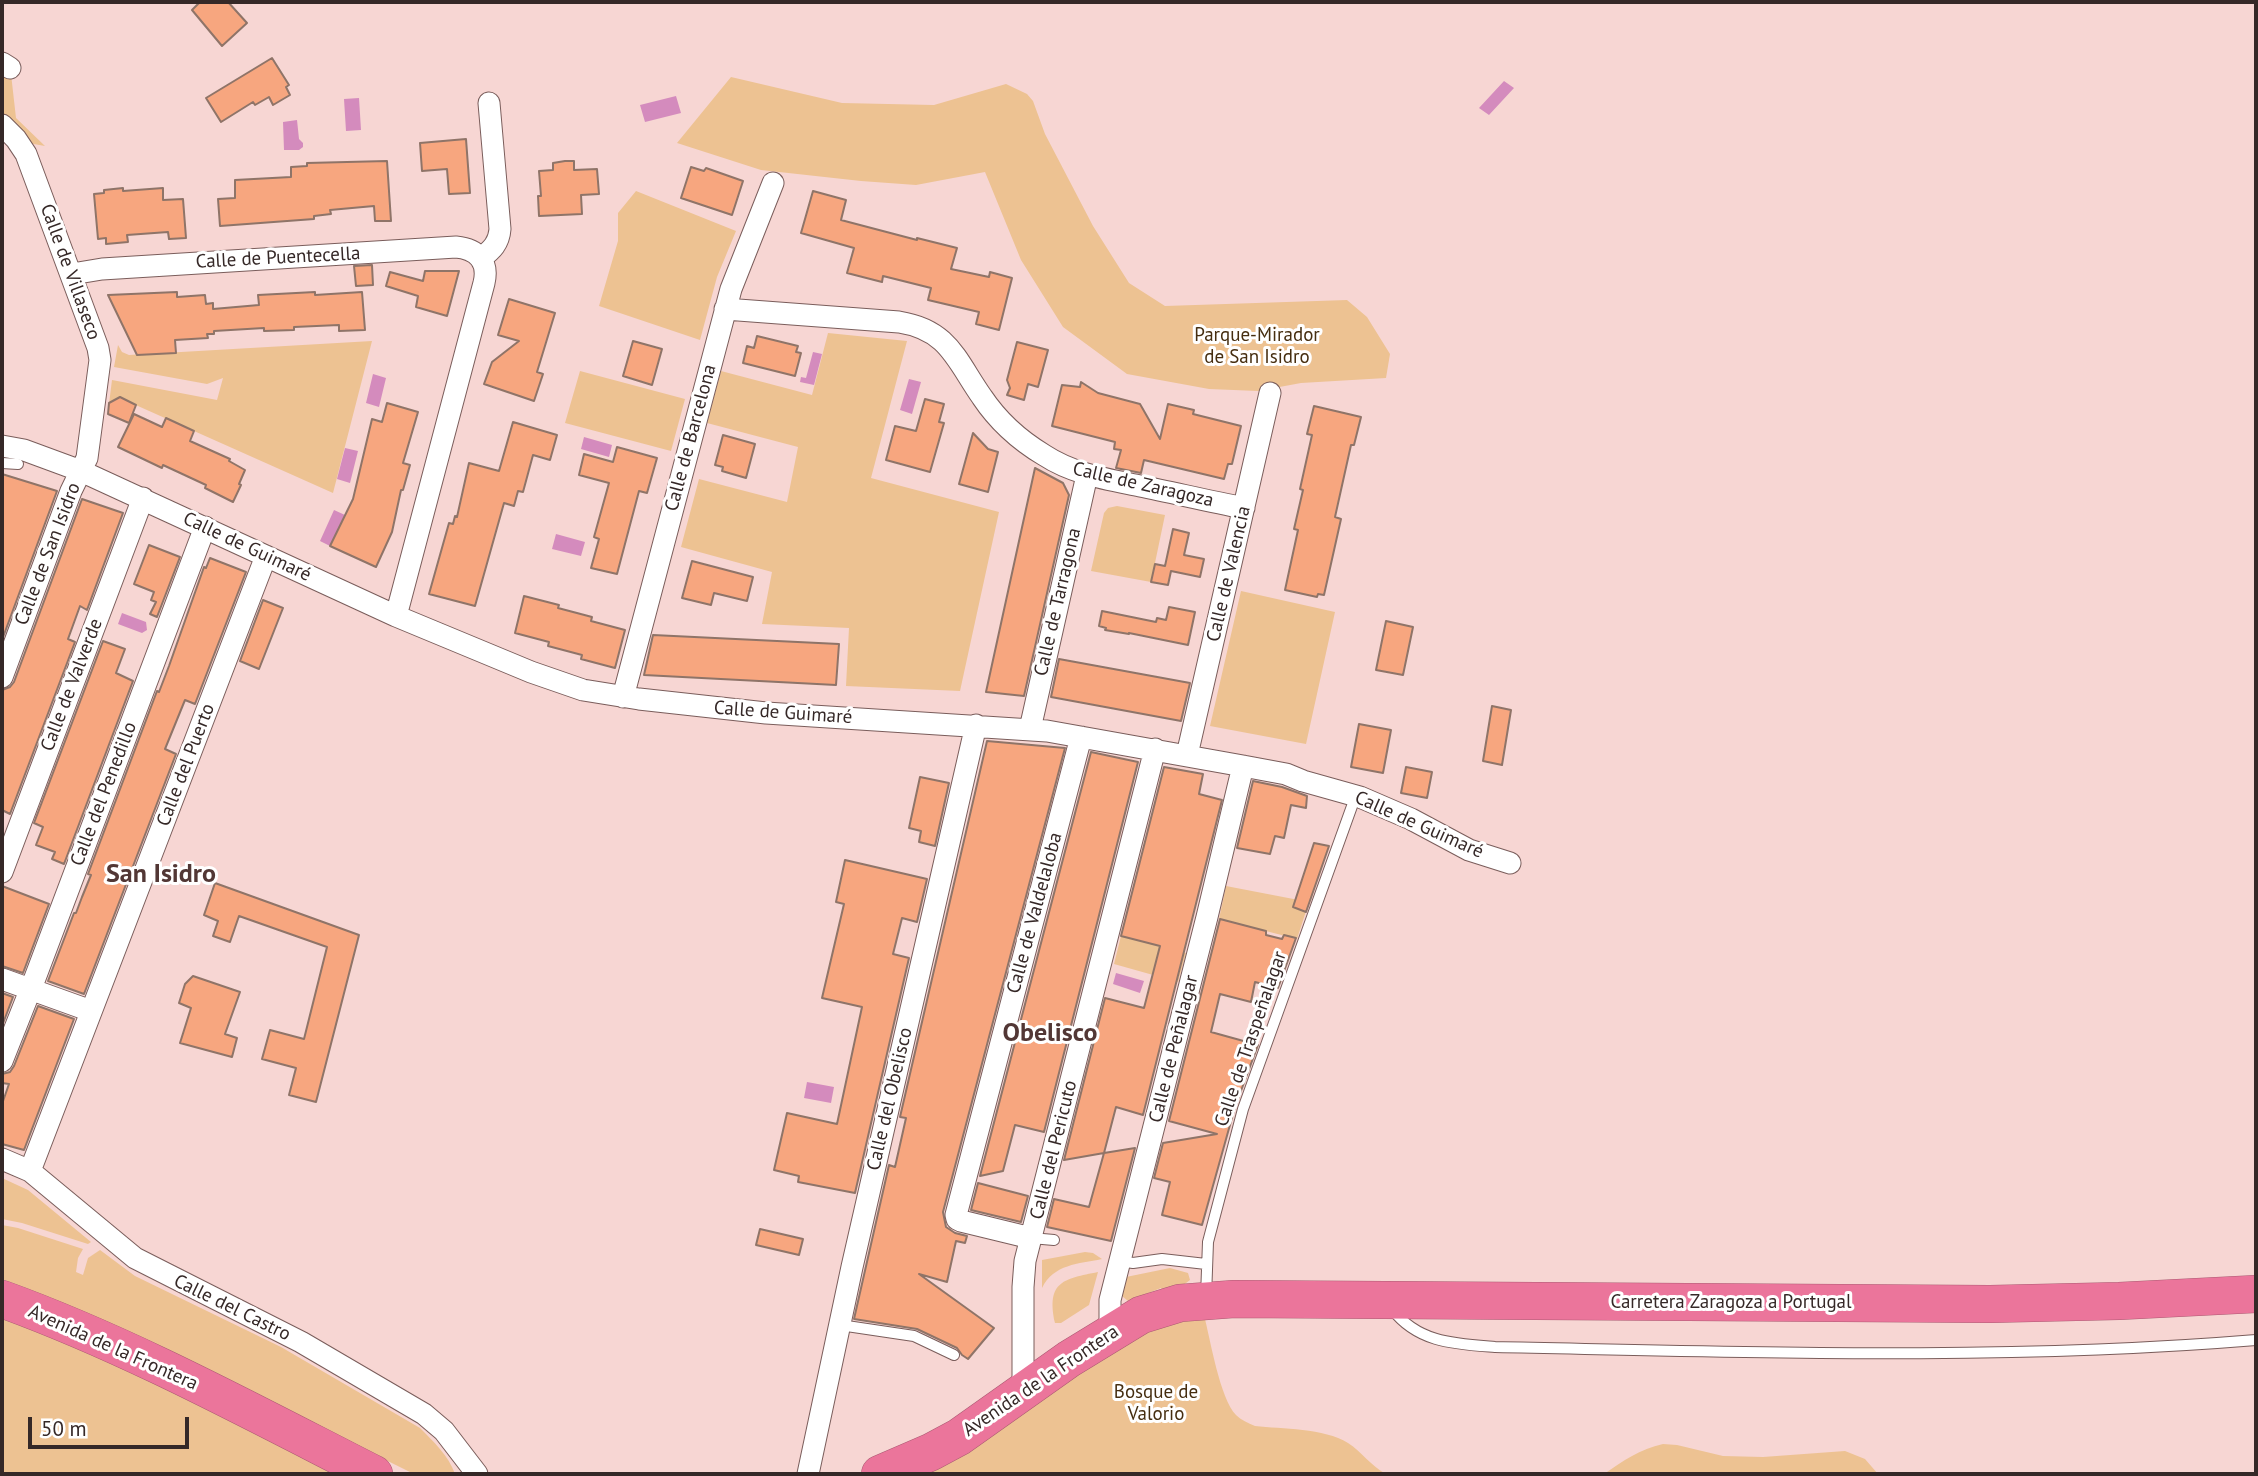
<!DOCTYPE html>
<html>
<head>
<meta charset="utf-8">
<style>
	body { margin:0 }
	#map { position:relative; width:2258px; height:1476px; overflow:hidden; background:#f7d6d3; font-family:"PT Sans",sans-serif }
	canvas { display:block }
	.frame { position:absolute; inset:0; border:4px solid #352827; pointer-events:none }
	.scale { position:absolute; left:28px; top:1417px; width:161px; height:32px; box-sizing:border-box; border:4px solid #352827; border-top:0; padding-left:9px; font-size:21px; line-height:24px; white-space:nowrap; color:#352827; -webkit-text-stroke:5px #fff; paint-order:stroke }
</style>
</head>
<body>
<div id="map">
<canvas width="2258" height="1476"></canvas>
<div class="frame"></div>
<div class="scale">50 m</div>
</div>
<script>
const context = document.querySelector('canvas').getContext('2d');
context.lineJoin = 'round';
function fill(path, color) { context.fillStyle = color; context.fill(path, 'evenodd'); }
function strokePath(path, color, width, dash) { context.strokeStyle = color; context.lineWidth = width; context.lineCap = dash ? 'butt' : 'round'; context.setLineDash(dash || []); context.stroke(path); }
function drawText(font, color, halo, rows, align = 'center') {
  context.font = font + ' "PT Sans",sans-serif'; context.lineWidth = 6; context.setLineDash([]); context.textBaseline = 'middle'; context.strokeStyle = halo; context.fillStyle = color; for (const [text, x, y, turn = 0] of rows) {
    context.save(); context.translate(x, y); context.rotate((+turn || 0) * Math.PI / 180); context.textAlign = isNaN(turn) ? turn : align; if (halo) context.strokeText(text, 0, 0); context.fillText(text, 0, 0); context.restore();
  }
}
const green = new Path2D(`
	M2,71l9,3 5,44 29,28 -17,-3 -26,-27z
	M731,77l111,26 92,2 72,-21 21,10 6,7 12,33 48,92 36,57 36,23 182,-6 20,17 23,37 -4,24 -85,5 -43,8 -49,-2 -82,-15 -64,-47 -42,-67 -36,-88 -69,13 -55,-4 -100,-11 -84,-27z
	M636,191l100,40 -19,46 -17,63 -101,-34 19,-65v-28z
	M828,333l79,8 -36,137 128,34 -39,179 -114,-5 3,-58 -87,-4 10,-52 -91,-25 18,-68 88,23 11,-55 -91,-24 14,-52 91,24z
	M372,341l-39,152 -213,-95 -11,6 3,-24 105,20 6,-22 -16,6 -93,-17 4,-22 4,7 7,3z
	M580,371l105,28 -14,52 -106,-28z
	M1117,506l48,9 -14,67 -60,-11 13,-58 4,-5z
	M1241,591l94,21 -29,132 -96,-18z
	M1226,886l83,16 -12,37 -78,-20z
	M1121,936l65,17 -8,29 -64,-18z
	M2,1178l26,12 63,52 -3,2 -66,-21 -20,-4z
	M2,1225l16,3 65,21 -5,9 -2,14 7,3 5,-17 12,-8 35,26 146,71 139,81c13,13 29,28 35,46h-41l-198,-98 -183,-85 -31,-12z
	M1085,1252l8,1 9,6c-24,5 -48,5 -60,29v-28z
	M1170,1268l18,5 2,7 -12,9 -15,4 -2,-5 -33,13 -6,-5 4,-19z
	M1098,1272l-9,33 -28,18h-6c-9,-42 9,-44 43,-51z
	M1204,1315c6,23 16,84 32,100 5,5 12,8 19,11 27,3 69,2 93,17 14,9 23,23 38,31h-463l216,-141z
	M2,1316l149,64 190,94h-339z
	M1663,1444l14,1 46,11 40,1 82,-6 20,8 13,15h-274c19,-13 36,-25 59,-30z`);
const water = new Path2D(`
	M1504,81l10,7 -25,27 -10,-7z
	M676,96l5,17 -36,9 -5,-17z
	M359,98l2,32 -15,1 -2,-32z
	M297,120l2,19 4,4v4l-4,3h-15l-1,-28z
	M813,352l9,2 -8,31 -14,-3 1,-5 5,1z
	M373,374l13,4 -7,29 -13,-4z
	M909,379l12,3 -9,32 -12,-4z
	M584,437l28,8 -3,12 -28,-8z
	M345,448l13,3 -8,32 -13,-4z
	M334,510l11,5 -15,31 -10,-5z
	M556,534l29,8 -4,14 -29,-7z
	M122,613l24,9 1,8 -5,3 -24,-9z
	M1116,973l28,8 -4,12 -27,-9z
	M807,1082l27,5 -3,16 -27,-5z`);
const building = new Path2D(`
	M200,2h28l19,21 -25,23 -30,-36z
	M272,58l17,27 -3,2 4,8 -17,10 -4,-8 -14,8 -2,-3 -32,20 -15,-24z
	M466,139l4,54 -21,1 -2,-25 -25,2 -2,-28z
	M387,161l4,60h-16l-1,-15 -44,4 1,4 -17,2v3l-94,7 -2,-27 17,-1v-18l56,-3v-10l16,-1v-3z
	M565,161h9v9l23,-1 2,25 -18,1 1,19 -43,2 -1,-20h3l-2,-25 14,-1v-7z
	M691,167l13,4 2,-3 37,13 -11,34 -51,-17z
	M123,188v3l40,-3v12l20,-1 3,39 -17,1 -1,-7 -41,3 1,7 -22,2v-6l-8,1 -4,-45 10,-1v-3z
	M813,191l33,9 -5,20 76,20v-2l40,10 -6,21 38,8 1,-5 22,6 -13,52 -23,-6 3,-12 -51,-12 3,-12 -48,-12 -1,6 -35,-9 7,-25 -53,-15z
	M372,265l1,20 -17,1 -2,-20z
	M425,271h34l-12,45 -31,-9 2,-11 -32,-10 4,-14 33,9z
	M177,292v5l28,-2 1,9 7,-1v6l46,-4 -1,-10 57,-3v3l47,-3 3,38 -26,1v-6l-45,2v3l-30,1v-3l-50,3v3h-7l1,4 -33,2 1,13 -39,2 -29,-60z
	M509,299l46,14 -18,59 6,2 -9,27 -50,-17 8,-22 27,-21 -21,-6z
	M757,336l41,10 -2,6 5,1 -6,23 -52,-13 4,-17 7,2z
	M633,341l29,8 -10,36 -29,-9z
	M1017,342l31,8 -10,37 -10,-3 -4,16 -17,-5 3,-7 -3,-8z
	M1081,382l17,11 42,11 20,35 8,-35 26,6 -1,4 48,12 -9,38h-4l-4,15 -80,-19 -3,13 -25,-5 5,-18 -7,-1 1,-7 -63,-16 10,-41 18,2z
	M120,397l16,8 -7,18 -21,-9 1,-11z
	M925,399l19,5 -5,18 5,1 -14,49 -44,-12 9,-34 21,5z
	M387,403l31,9 -15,51 7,2 -7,25h-2l-9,42 -16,35 -46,-21 23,-47 19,-80 10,3z
	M1314,406l47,11 -7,28h-3l-16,72 6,2 -17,76 -6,-1 -1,3 -32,-7 13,-60 -4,-1 9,-39 -3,-1 12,-54 -5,-1z
	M134,414l28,13 4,-9 28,13 -4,10 40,18 -1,2 16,9 -6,14 2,1 -8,17 -28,-14 1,-3 -43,-20 -1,3 -44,-21z
	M513,422l44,13 -7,25 -17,-5 -10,37 -5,-1 -4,15 -10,-3 -29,103 -46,-12 20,-71 4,1 2,-8 2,1 12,-54 30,8z
	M973,433l15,16 10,3 -10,40 -29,-8z
	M723,435l32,9 -9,34 -24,-7 1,-4 -8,-2z
	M617,447l40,11 -10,35 -8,-2 -22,83 -26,-6 8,-29 -5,-2 15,-54 -30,-8 5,-21 29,8z
	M1035,468l28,15 6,12 -45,201 -38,-4z
	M2,474l55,17 -55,149z
	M82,499l41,14 -36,97 -7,-4 -12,33 7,3 -65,172 -8,-4v-120l8,-3 4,-5z
	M1173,529l16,4 -5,22 20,4 -4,18 -29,-6 -3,14 -17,-3 4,-18 10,2z
	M149,545l31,12 -23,60 -7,-3 6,-12 -5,-2 3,-8 -20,-8z
	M210,558l36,14 -51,132 -10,-4 -20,49 11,5 -92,240 -36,-13 26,-68h2l6,-16 9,-22 -3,-1 69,-183 2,1 10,-26 35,-99 2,1z
	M692,561l61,16 -6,24 -33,-8 -3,12 -29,-7z
	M524,596l35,9 -1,3 34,9 -1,4 34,9 -10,38 -34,-9 1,-4 -34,-9 1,-4 -34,-9z
	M263,600l20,8 -24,61 -19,-8z
	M1169,607l26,5 -7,33 -59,-12v1l-24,-4 1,-2 -7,-2 3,-15 54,11 1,-4 9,2z
	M1386,621l27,6 -10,48 -27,-5z
	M653,635l186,9 -3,41 -192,-10z
	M103,641l22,8 -9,24 17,8 -69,183 -12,-5 3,-7 -19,-7 7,-18 -9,-4z
	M1059,659l131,24 -9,38 -130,-24z
	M1492,706l19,4 -9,55 -19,-4z
	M1359,724l32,6 -8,43 -32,-6z
	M987,741l78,7 -122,464 3,15 9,6 12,3 -2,7 -9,-2 -9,41 -28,-8 75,54 -26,31 -6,-4 -5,-7 -40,-19 -63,-10 35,-154 6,2 11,-49 -6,-1z
	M1091,752l47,10 -94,370 -29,-7 -12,46 -23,5z
	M1164,767l39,7 -4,20 23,6 -79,315 -27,-8 -12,46 -40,7 41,-162 39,10 16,-62 -39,-10z
	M1406,767l26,5 -5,26 -26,-5z
	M920,777l29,6 -14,63 -16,-4 2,-11 -12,-3z
	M1253,781l29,6 25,9 -1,12 -15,-3 -7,33 -9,-2 -5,18 -33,-6z
	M1314,843l15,3 -23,66 -13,-5z
	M845,860l82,19 -10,43 -15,-4 -9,36 16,4 -54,235 -57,-11 1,-6 -25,-6 13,-57 50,11 25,-117 -40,-9 22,-94 -8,-2z
	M215,883l144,52 -43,167 -27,-7 7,-27 -34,-9 8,-29 34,9 23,-92 -88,-31 -9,26 -17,-6 5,-15 -14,-6z
	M2,886l47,18 -26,69 -21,-7z
	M1220,919l46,12v4l16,4 2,-4 12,3 -18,50 -23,-6 -4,20 -31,-8 -9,38 47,13 -23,62 -33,118 -40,-10 8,-33 -16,-4 9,-35 54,-9 -48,-13z
	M193,976l47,16 -15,42 12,4 -5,19 -52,-14 11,-35 -12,-5 6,-19z
	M2,993l11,4 -11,29z
	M38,1006l36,13 -50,131 -22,-6v-40l7,-20 -7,-1v-9l8,-2 4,-6z
	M1135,1148l-24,93 -64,-14 7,-28 35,8 15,-54z
	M978,1183l50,13 -7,26 -50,-12z
	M760,1229l43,10 -4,16 -43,-10z`);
const lane = new Path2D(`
	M2,463l16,1
	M1031,1238l23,2
	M1120,1261l13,2 29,-4 44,5
	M1206,1297l2,-55 35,-133 113,-314
	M1392,1309c26,34 63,35 103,38 254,5 508,14 761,-7
	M840,1325l74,11 40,19`);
const street = new Path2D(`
	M2,63l8,5
	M2,125l14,14 10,15 72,194 2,12 -13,98 -16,33 -69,186
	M481,258c11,-8 18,-15 19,-29l-11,-126
	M72,274l30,-5 354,-22c22,2 33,15 28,36l-88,333
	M725,309l174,13c50,8 57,38 83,75 16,24 37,43 62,58 29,19 62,24 96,31 34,7 69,15 104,22
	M2,446l22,4 57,21 315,145 135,56 52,18 56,9 127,14 281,18 196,35 43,8 17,7 57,16 51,22 58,31 41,13
	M623,697l108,-408 42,-106
	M1030,729l57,-254
	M1187,755l83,-362
	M2,872l141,-374
	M2,979l89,32
	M2,1061l33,-83 170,-451
	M2,1159l28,12 105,87 166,84 123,72 20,17 33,43
	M30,1171l236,-615
	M1031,1238l-70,-17 -4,-2 -1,-4 125,-478
	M1110,1332v-32l97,-383 36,-151
	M1023,1392v-105l2,-26 130,-512
	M808,1474l44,-207 124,-542`);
const highway = new Path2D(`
	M2,1299c127,46 252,114 372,175
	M880,1474l51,-22 28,-15 110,-78 72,-44 39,-12 54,-4 756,5 129,-3 137,-7`);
const streetNames = [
	["Calle de Puentecella",278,258,-3],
	["Calle de Villaseco",70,272,70],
	["Calle de Barcelona",691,438,-75],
	["Calle de Zaragoza",1143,485,13],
	["Calle de Guimaré",247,547,25],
	["Calle de San Isidro",48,554,-69],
	["Calle de Valencia",1229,574,-77],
	["Calle de Tarragona",1058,602,-77],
	["Calle de Valverde",72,685,-69],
	["Calle de Guimaré",783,713,4],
	["Calle del Puerto",186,765,-69],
	["Calle del Penedillo",104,794,-69],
	["Calle de Guimaré",1419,825,24],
	["Calle de Valdelaloba",1035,913,-75],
	["Calle de Traspeñalagar",1251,1039,-71],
	["Calle de Peñalagar",1174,1049,-76],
	["Calle del Obelisco",890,1099,-77],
	["Calle del Pericuto",1054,1150,-76],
	["Carretera Zaragoza a Portugal",1731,1303],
	["Calle del Castro",232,1308,26],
	["Avenida de la Frontera",113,1348,24],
	["Avenida de la Frontera",1041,1381,-34]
];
const parkNames = [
	["Parque-Mirador",1257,336],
	["de San Isidro",1257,358],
	["Bosque de",1156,1393],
	["Valorio",1156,1415]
];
const districtNames = [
	["San Isidro",161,875],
	["Obelisco",1050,1034]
];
fill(green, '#edc292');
fill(water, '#d48bbd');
fill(building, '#f7a67f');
strokePath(building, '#8f7468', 2);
strokePath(lane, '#7a5d5b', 12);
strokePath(street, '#7a5d5b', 23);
strokePath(highway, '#ab5a72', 38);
strokePath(lane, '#fff', 10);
strokePath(street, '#fff', 21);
strokePath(highway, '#eb759b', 37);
drawText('19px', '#352827', '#fff', streetNames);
drawText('19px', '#462e10', '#fff', parkNames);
drawText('bold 26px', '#523735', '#fff', districtNames);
</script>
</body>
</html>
